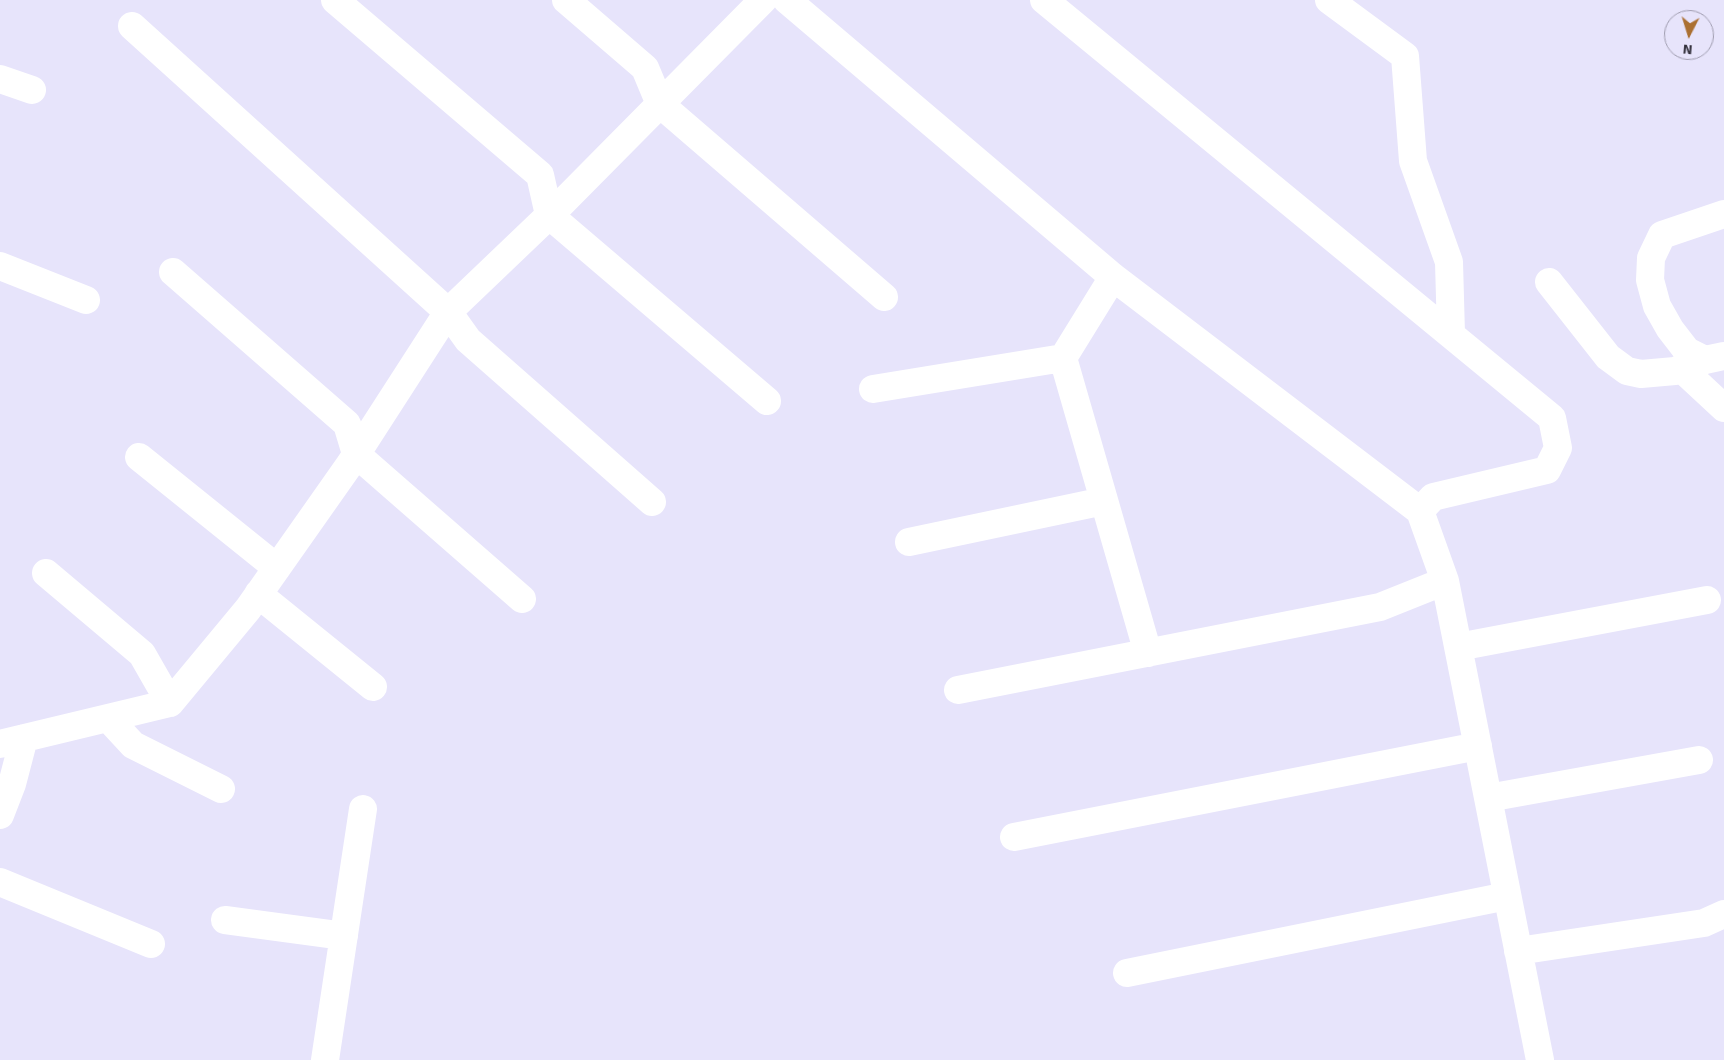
<!DOCTYPE html>
<html>
<head>
<meta charset="utf-8">
<style>
	body { margin:0 }
	#map { position:relative; width:1724px; height:1060px; overflow:hidden; background:#e7e4fb; font-family:Signika,sans-serif }
	canvas { display:block }
	.north { position:absolute; left:1664px; top:10px; width:50px; height:50px; box-sizing:border-box; background:#e7e4fb; border:1px solid #9f9caf; border-radius:50%; rotate:185deg; font-size:14px; font-weight:700; line-height:20px; text-align:center; color:#33313c }
	.north::after { content:''; display:block; margin:auto; width:18px; height:22px; background:#ab7032; clip-path:polygon(50% 0,100% 100%,50% 72%,0 100%) }
</style>
</head>
<body>
<div id="map">
<canvas width="1724" height="1060"></canvas>
<div class="north">N</div>
</div>
<script>
const context = document.querySelector('canvas').getContext('2d');
context.lineJoin = 'round';
function strokePath(path, color, width, dash) { context.strokeStyle = color; context.lineWidth = width; context.lineCap = dash ? 'butt' : 'round'; context.setLineDash(dash || []); context.stroke(path); }
const minor = new Path2D(`
	M335,0l205,175 9,40 218,186
	M566,0l79,68 15,36 224,193
	M787,0l326,277 307,234 25,70 95,479
	M1044,0l508,418 6,30 -11,22 -114,27 -13,14
	M1329,0l76,56 8,105 36,101 2,72
	M132,26l316,286 20,28 184,162
	M0,79l32,11
	M1724,214l-62,21 -11,23 -1,22 7,26 13,23 17,22 18,9 19,-4
	M0,266l86,34
	M173,272l174,152 9,30 166,145
	M1113,277l-50,81 85,295
	M1549,282l59,75 19,14 14,3 34,-3 30,-11
	M1682,369l42,39
	M873,389l190,-31
	M139,457l138,111
	M909,542l195,-41
	M46,573l96,81 28,49
	M258,594l115,93
	M1458,647l249,-47
	M958,690l422,-83 65,-26
	M108,718l25,27 88,44
	M0,744l170,-41 78,-94 102,-145 98,-152 113,-108 202,-204
	M1488,798l211,-38
	M0,815l12,-31 12,-46
	M1014,837l464,-91
	M0,882l151,62
	M225,920l119,16
	M1518,951l186,-28 20,-9
	M1127,973l380,-77
	M325,1060l38,-251`);
strokePath(minor, '#fff', 28);
</script>
</body>
</html>
